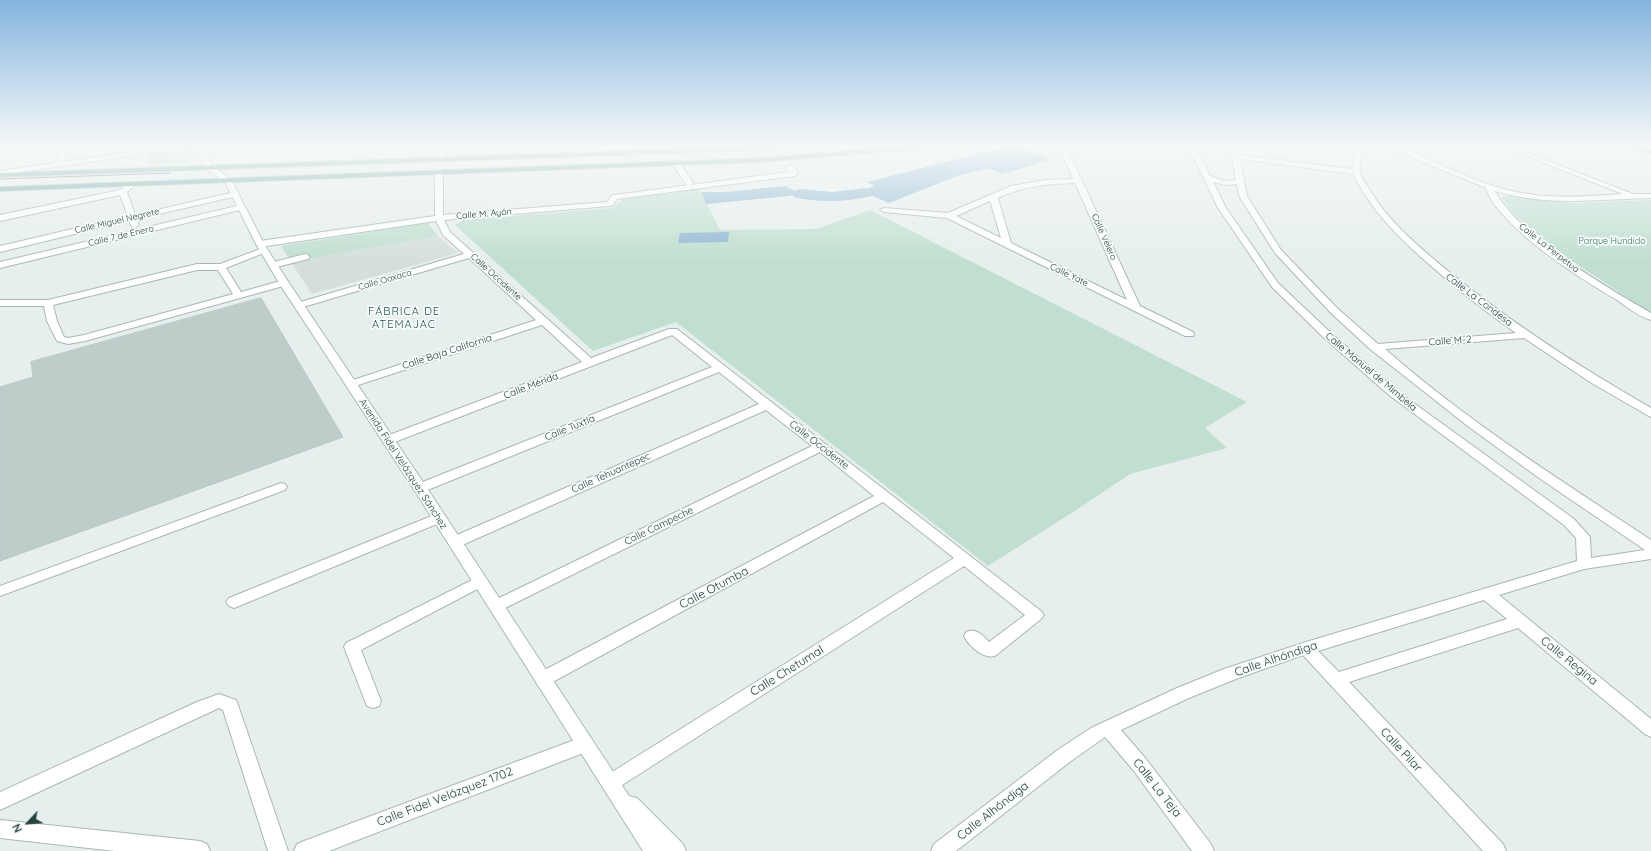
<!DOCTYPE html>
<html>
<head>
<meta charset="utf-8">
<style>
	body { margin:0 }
	#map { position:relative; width:1651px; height:851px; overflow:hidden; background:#e6efed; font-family:Quicksand,sans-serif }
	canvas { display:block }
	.north { position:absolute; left:8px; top:803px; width:40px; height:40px; -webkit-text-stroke:3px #f7fbfa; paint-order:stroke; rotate:244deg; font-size:11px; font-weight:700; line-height:16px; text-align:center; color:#254140 }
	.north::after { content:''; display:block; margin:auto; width:14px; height:18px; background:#254140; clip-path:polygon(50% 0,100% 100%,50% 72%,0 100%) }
</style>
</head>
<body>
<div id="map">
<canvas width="1651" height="851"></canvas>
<div class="north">N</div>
</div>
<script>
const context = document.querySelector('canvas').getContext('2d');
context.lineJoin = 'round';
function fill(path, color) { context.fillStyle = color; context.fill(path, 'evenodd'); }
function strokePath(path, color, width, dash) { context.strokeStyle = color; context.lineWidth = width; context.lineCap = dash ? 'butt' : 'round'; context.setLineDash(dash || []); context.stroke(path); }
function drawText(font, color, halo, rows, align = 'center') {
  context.font = font + ' Quicksand,sans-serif'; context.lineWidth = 3.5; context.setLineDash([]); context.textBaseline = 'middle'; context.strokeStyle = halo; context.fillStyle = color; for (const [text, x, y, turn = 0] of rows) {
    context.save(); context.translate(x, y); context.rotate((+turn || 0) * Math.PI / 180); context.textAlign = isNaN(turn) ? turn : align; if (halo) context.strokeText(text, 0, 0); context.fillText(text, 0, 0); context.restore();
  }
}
const built = new Path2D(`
	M438,236l20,17 -146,41 -21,-32z`);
const green = new Path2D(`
	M194,146l-5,17 -42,1 4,-13z
	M699,188l21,42 96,-1 54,-19 377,192 -42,26 22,20 -97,26 -57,38 -85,54 -312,-244 -83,29 -138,-126 8,-5 149,-12 11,-9z
	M1508,195l64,8 79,-3v113l-82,-54 -32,-25 -22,-19 -14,-18z
	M428,223l10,13 -147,26 -10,-16z`);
const water = new Path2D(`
	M1008,146h11l32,14 -49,14 -13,-6 -32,8 -68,27 -28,-12 14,-5 -8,-4z
	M785,186l14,7 1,2 -94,9 -5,-12h26z
	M729,232l-1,10 -50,1 2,-10z`);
const canal = new Path2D(`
	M865,188l6,2 2,3 -2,3c-25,6 -52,7 -77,1l-2,-3 2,-3 6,-2 33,3z`);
const building = new Path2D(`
	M261,298l82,139 -343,124v-174l33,-10 -2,-15z`);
const lane = new Path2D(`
	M263,248h3v4l-40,16 15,24 43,-12 3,1 1,2 -1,2 -202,56 -17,3 -11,-3 -10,-20 -3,-15h-44v-6h48l149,-36h23zM197,270h21l15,24 -149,41 -16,3 -4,-1 -7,-16 -4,-16z
	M281,483l4,1 2,3 -2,3 -285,106v-10z`);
const street = new Path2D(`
	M63,146h7l-7,16 112,-16h15l-4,2 -186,27v-4l55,-8z
	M437,146h7v15h-6l-1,-2z
	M548,146h7l-2,10 -4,2 -4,-2z
	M664,146h7l4,5 -4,2h-3z
	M1058,146h8l74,160 53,26 1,2 -1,2h-8l-238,-118 -63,-6 -4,-2 4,-2 64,5 63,-27 35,-6 27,-1zM1075,183l52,117 -116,-57 -13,-45c26,-12 49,-14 77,-15zM990,201l11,37 -45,-22z
	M1183,146h7l11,11 9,19 14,5 12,-1 -4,-22 -4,-2 4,-2 -1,-8h6l2,9 113,14 6,-23h7c-1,7 -7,17 -5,26 1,6 7,13 10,18 18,31 46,54 73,77 65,54 135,99 208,141v9l-4,-2 -57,-33 -66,-44 -139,11c82,72 175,131 266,191v19l-67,10 -85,26 152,124v18l-6,-3 -127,-106 -169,54 154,162 3,7h-23l-180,-196 -67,24 -47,19 -68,32 25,29 65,85 3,7h-22l-58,-80 -29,-34 -34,24 -115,90h-25l3,-7 125,-95 32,-21 86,-40 47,-19 82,-27 271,-81 -1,-23 -12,-13 -175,-130 -66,-58 -51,-50 -54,-79 -24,-50zM1240,159l113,15c20,40 51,69 85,98 25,22 51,42 78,61l-138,11 -41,-36 -56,-58 -34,-54zM1213,182l11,3 13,-1 2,12 36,57 55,59 40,37 99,78 70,51 106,72 -54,8 -1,-21 -16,-18 -177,-128 -66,-58 -53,-50 -52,-75zM1484,600l23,19 -168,53 -21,-21z
	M1384,146h10l12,2c39,18 79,40 122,46 31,5 63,2 95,0l-122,-48h9l123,48h18v4c-54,1 -103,9 -156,-7 24,45 111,96 156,122v7c-12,-3 -24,-13 -34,-20 -41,-24 -94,-58 -123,-96 -3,-4 -6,-10 -8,-16z
	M673,161h6l14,22 -3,2 99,-13 -3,-5 4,-2h3l5,9 -4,2 -177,23 -5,7h-3l-165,14 6,12 141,126 78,-29h8l364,282 3,4 -3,4 -46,37c-12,3 -26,-10 -31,-20l2,-4c11,-4 16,3 23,10l36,-27 -61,-49 -348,223 -6,2 -6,-2 -3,-6 3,-6 350,-219 -71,-56 -334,182 -6,2 -6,-2 -2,-5 2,-5 337,-178 -54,-44 -319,158 -5,2 -5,-2 -3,-4 3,-4 321,-156 -46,-36 -306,136 -5,1 -5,-1 -2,-4 2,-4 309,-134 -40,-32 -294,119 -5,1 -5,-1 -2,-3 2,-3 297,-118 -40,-32 -280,108h-8l-2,-3 2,-3 198,-75 -40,-37 -187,61h-8l-2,-2 2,-2 189,-62 -67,-62 -166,49 -3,1 -5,-3 2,-2 167,-49 -21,-19 -7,-14 -176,26 -4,-3 4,-3 175,-25v-43l4,-2 4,2v42l164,-13 5,-7h3l74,-10h-3l-14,-22z
	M128,183h3l4,2 -8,7 8,23 99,-23 4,2 -1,2 -100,23 2,6 -4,3 -3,-1 -3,-6 -129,31v-6l128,-30 -8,-21 -120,26v-6l120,-25z
	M241,205l4,2 -1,2 -244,59v-6z
	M305,254l3,1 2,2 -2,2 -35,9 -5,-3 2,-2z
	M439,513l5,2 2,3 -2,3 -205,85 -5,2 -5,-2 -3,-4 3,-4z
	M480,576l5,1 2,4 -2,4 -124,65 20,51 -2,5 -6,2 -6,-2 -23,-59 2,-4z
	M219,694l17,6 2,5 50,146h-20l-45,-141 -4,-2 -219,102v-18l197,-90z
	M585,736l6,2 3,6 -3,6 -262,101h-35l3,-7 7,-3z
	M0,820l200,21 7,3 3,7h-95l-115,-13z`);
const secondary = new Path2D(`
	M202,146h7l-2,9 2,6 3,4 20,16 32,63 25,39 136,202 204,311 8,2 46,46 3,7h-43l-228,-360 -136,-208 -23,-39 -31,-62 -19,-13 -5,-8 -2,-6z`);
const primary = new Path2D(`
	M759,146h39l-4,2 -64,3 -730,26v-4z
	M907,146h24l-4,2 -166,14 -761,29v-4l761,-29z
	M1627,146h10l14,4v4z`);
const tram = new Path2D(`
	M0,179l170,-6`);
const farStreetnames = [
	["Calle M. Ayón",484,214,-5],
	["Calle Miguel Negrete",117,221,-13],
	["Calle 7 de Enero",121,236,-13],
	["Calle Velero",1104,237,66],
	["Calle La Perpetua",1549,248,38],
	["Calle Yate",1069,275,26],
	["Calle Occidente",496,277,42],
	["Calle Oaxaca",385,280,-16]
];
const farParknames = [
	["Parque Hundido",1612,241]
];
const streetNames = [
	["Calle La Condesa",1479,300,37],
	["Calle M-2",1450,341,-4],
	["Calle Baja California",447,352,-18],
	["Calle Manuel de Mimbela",1371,372,40],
	["Calle Mérida",531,386,-21],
	["Calle Tuxtla",570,428,-22],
	["Calle Occidente",819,445,38],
	["Avenida Fidel Velázquez Sánchez",403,464,57],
	["Calle Tehuantepec",611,473,-24],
	["Calle Campeche",659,526,-26]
];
const neighbourhoodNames = [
	["FÁBRICA DE",404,312],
	["ATEMAJAC",404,325]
];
const nearStreetnames = [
	["Calle Otumba",714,588,-28],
	["Calle Alhóndiga",1276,659,-19],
	["Calle Regina",1569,661,39],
	["Calle Chetumal",787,671,-32],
	["Calle Pilar",1401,750,47],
	["Calle La Teja",1157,788,52],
	["Calle Fidel Velázquez 1702",445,797,-21],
	["Calle Alhóndiga",993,811,-38]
];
fill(built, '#d4dfdc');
fill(green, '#c0dfd0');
fill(water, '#90b7d2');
fill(canal, '#90b7d2');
fill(building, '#beccca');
strokePath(building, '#b8c8c6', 1);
strokePath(lane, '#a8b7b6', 2);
strokePath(street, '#a8b7b6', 2);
strokePath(secondary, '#a5bab8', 2);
strokePath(primary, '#c2caca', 2);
fill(lane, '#fff');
fill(street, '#fff');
fill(secondary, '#fff');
fill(primary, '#6ca3a2');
strokePath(tram, '#607c7b', 1);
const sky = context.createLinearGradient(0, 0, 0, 265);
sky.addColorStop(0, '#85b5df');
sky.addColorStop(0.55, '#f4f8f7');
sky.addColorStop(1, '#f4f8f700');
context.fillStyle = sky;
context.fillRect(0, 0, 1651, 265);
drawText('9px', '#254140', '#f7fbfa', farStreetnames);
drawText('9px', '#2f775d', '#f7fbfa', farParknames);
drawText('10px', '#254140', '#f7fbfa', streetNames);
context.letterSpacing = '1px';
drawText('11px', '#215353', '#f7fbfa', neighbourhoodNames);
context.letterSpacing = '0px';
drawText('12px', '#254140', '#f7fbfa', nearStreetnames);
</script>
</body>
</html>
